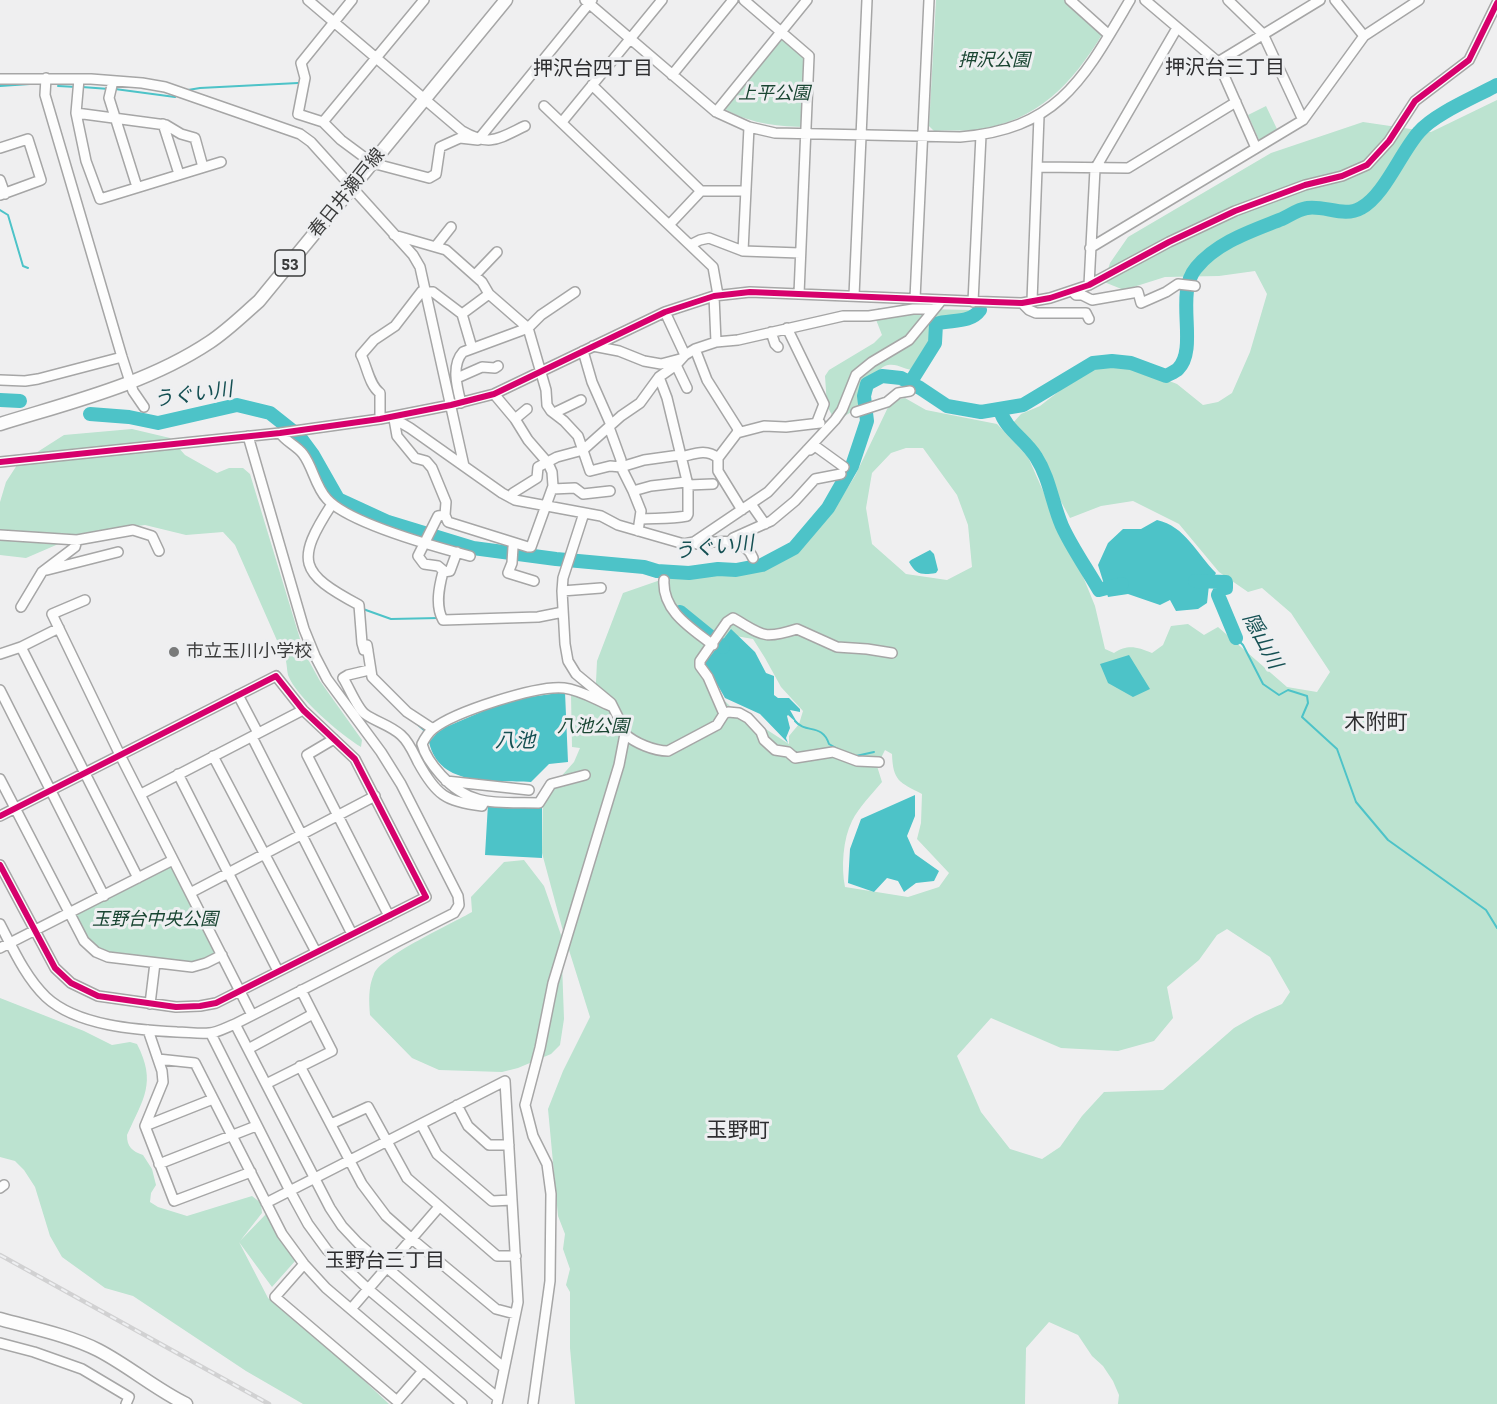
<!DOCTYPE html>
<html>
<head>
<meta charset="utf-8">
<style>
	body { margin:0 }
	canvas { display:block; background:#efeff0 }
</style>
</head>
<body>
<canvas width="1497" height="1404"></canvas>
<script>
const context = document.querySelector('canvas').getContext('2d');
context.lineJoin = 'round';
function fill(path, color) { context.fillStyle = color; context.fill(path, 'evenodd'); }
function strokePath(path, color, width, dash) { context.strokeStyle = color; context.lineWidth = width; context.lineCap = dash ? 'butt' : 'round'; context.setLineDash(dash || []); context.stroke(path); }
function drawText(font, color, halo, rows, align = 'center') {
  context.font = font + ' "Zilla Slab","Noto Sans JP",serif'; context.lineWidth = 6; context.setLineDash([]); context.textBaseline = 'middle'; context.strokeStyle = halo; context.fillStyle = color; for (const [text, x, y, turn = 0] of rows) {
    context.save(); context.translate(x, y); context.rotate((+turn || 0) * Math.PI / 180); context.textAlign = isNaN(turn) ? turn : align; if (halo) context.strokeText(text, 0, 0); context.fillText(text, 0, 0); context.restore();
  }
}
const green = new Path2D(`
	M936,0h128l39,33c-31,51 -65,88 -127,97 -14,1 -28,0 -42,1l-5,-5z
	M780,38h3l23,20 -3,69c-29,-1 -55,-4 -80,-19z
	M1497,100v1304h-379l1,-9 -6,-14 -10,-15 -11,-10 -14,-21 -29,-13 -23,26 -1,56h-450l-5,-56v-56l-4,-7 4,-16 -7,-20 2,-15 -7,-18 -10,-107 15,-38 27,-54 -27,-86 -21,-78 1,-56 31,-35 6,-14 -8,-1 -1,-52 24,8 2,-42 26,-68 49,-17 59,-2 43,-10 38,-30 29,-36 14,-22 36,-75 14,-3 21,12 71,14 31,33 38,86 16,31 13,32 10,43 9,4c14,-9 23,-6 38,0l11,-8 8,-19 17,-2 16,11 14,-8 69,60 30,5 13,-20 -39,-59 -29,-25 -14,4 -29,-20 -40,-48 -46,-23 -32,5 -31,12 -17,-31 -12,-32 -29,-31 9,-10 19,-8 45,-35 18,-6h25l49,19 26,21 15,-3 14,-9 18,-41 17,-58 -12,-23 -36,5 -54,1 -41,13 -20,-8 6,-19 18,-26 143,-84 92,-31 68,10zM906,448h17l34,47 11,30 4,42 -25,13 -41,-6 -34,-30 -6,-36 6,-35 19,-20zM730,635l23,4 12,19 16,29 22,24 -4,13 -10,12v8l-59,-38 -21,-20 -8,-24 11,-17zM885,750l7,4c1,27 7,28 30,40l-1,29 -4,16 32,34 -10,14 -31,10 -63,-10c-4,-20 -2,-48 7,-66 7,-14 20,-27 30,-39l-5,-16zM1227,929l43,28 20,35 -8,12 -27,12 -21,12 -71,62 -59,2 -22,24 -22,31 -18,12 -32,-10 -29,-37 -24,-56 34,-38 70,30 57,3 36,-10 19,-23 -6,-31 32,-27 18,-25z
	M1266,106l11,23 -18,11 -11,-25z
	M879,308l92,2 1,5 -2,3 -21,5 -8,4 -25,43c-10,1 -18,-7 -28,-5 -11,2 -10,13 -14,22 -6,15 -21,24 -34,32l-7,-2 -6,-11 -2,-30 4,-6 45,-27 8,-8 -9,-23z
	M132,429l38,9 15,17 32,18 12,-5h14l7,6 54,178 16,29 42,59 -1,7c-20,-12 -65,-50 -73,-72 -1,-4 -1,-9 -2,-14l-51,-116 -12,-13 -37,3 -41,-10 -61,8 -58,25 -26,-3v-53l6,-20 11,-17 47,-30z
	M524,860l20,26 17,49 3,84 -4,26 -9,9 -33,14 -16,4 -63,-2 -27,-12 -42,-43c-1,-13 -2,-28 4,-41 7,-18 79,-51 98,-62l-1,-15 33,-35z
	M169,866l4,1 44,85 -1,3 -23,9 -81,-10c-20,-6 -28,-19 -37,-37l1,-3z
	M0,998l84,33 28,14 18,-3 7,2c20,39 6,55 -10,91 0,12 5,16 16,20l9,14 4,16 -5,8 -1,9 8,5 29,9 65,-20 9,7 1,10 -22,28 26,-27 30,46 -24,27 -33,-45 29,56 87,74 34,32h-86l-57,-33 -113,-75 -28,-8 -43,-31 -12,-21 -15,-49 -11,-17 -9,-9 -15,-4z`);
const water = new Path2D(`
	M1157,520c28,6 40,34 59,53l-7,12 -2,18 -9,6 -22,2 -6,-11 -10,5 -32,-11 -20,3 -10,-32 10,-22 15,-14h18z
	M930,550l4,4 4,16 -2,3c-14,2 -20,2 -27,-11l2,-2z
	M731,629l24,23 11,21 8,3v19l4,3h11l11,11v3l-10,-2 8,14 -10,-9 -1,1 3,12 -4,10 2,5 -28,-29 -35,-16 -20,-35z
	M1129,655l21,34 -17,8 -25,-14 -8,-19z
	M565,692l3,70 -19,2 -18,18c-36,-2 -92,6 -102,-40l8,-9 9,-6 63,-27z
	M915,795v21l-8,20 8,18 24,17 -5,10 -18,2 -12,9 -6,-11 -11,-3 -13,14 -26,-9 2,-34 11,-30z
	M488,804l54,4v50l-57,-3z`);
const stream = new Path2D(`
	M0,86l30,-2
	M58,86l19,1
	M82,87l27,2
	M115,89l60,8
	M188,90l12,-2 98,-5
	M0,210l8,5 15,51 5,2
	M363,609l28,10 48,-1
	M1236,638l7,7 20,39 16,11 9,-5 19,6 1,7 -6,14 35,32 19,53 32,38 98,70 11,18
	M795,721c11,13 27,2 34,23l14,8
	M416,723l9,8
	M856,756l18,-4`);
const river = new Path2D(`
	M910,383l25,-40 1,-19c14,-5 34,0 44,-14
	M0,400l20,1
	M1000,410c5,19 26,30 36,47 14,22 16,46 26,69 10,22 25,43 37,64l23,-6
	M90,414l39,3 29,6 79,-18 33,8 29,23 14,19 25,44 50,23 85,26 83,11 88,8 13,4 32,2 29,-4 18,1 26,-5 32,-17 34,-40 24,-42 15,-45 -3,-25 3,-12 15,-8 19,2 19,10 27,18 34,6 42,-7 70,-42 19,-2 19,2 35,13c3,-2 9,-4 12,-7 21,-21 -4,-75 18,-101 21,-26 56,-37 86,-49 8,-4 17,-10 25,-11 18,-3 37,10 54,0 23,-12 40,-56 58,-76 15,-18 56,-35 78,-47
	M1195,581l31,1v6l-5,1 -3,6 18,43
	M680,612l43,35`);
const minor = new Path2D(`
	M308,0l154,131c28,16 36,8 63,-5
	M352,0l-51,63 4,15 -7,36 25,8 18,18 31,23 57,15 7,-4 4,-27 20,-9 18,2 114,-140
	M585,0l131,112 33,15 26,6 185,4c99,-8 124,-59 170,-137
	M744,0l65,56 -10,238
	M1070,0l39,35
	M1145,0l73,62 38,86
	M1228,0l35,34 40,86
	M1335,0l29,36
	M1218,62l102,-62
	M672,75l61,-75
	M46,78l-1,17 77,262 11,34 11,16
	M0,79h91l51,4 23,4 135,47 11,8 102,113 7,12 44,199
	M79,79l-3,34 10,48 14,38 121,-37
	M113,81l-4,17 28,89
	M592,85l109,106h44
	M544,106l169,161 5,28
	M716,112l91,-112
	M76,113l90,12 15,9 14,4 8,29
	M323,122l101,-122
	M562,122l100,-122
	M163,124l16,50
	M0,148l28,-9 13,41 -41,15
	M1038,167l90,1 108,-66
	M0,180l5,14
	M669,225l32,-34
	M394,235l52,15 36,32 7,12 39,34 18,62 1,15 4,6 13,10 14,15 12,35 20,-5 11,1 12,24 8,20 -3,20
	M690,245l10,-5 9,-2 34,13 57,2
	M436,246l15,-19
	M1090,248l213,-128 61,-84 55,-36
	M743,251l6,-124
	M475,275l22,-23
	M1089,285l6,-116 82,-141
	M1072,291l4,4h6l10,5 46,-8 3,11 25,-11 12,-8 17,2
	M714,296l2,46
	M854,296l13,-296
	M915,299l14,-299
	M1032,301l7,-185
	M973,302l8,-167
	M1022,303l7,7 7,3h50l3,6
	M665,312l20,43
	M462,314l27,-20
	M787,328l37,76 -7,18
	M771,332l4,12 3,3
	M593,346l26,5 25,10 17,3 19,-5
	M695,349l12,31 31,49 -1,4 -19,25v13l24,39
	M583,351l9,31 19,43
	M676,365l11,23
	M457,378l25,-11 13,1 3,-2
	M0,380l25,1 13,-2 84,-22
	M494,394l21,25 13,21 20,23 4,9 1,14 -22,61
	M461,403c-4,-16 -10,-38 2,-51l65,-24 13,-13 34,-23
	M856,412l31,-10 11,-9 12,-2
	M554,413l27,-13
	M391,417l19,11 92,65 13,7 86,16 17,9 66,19 10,-2 74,-50 67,-72 7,-10 14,-35 16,-13 37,-22 32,-39
	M380,419v-26c-11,-8 -13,-27 -19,-38l13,-15 21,-14 27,-35 11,1 29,22 10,34
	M394,419l3,17 18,22 11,3 6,7 14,34 -1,13 3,7 80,25
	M515,419l12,-10
	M609,427l12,33v7l23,-7 36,-5
	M280,433c6,9 16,12 23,21 10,13 12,32 24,45 22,24 109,48 143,57
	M737,433l27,-7 22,1 34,-4
	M807,450h3l5,-4 29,21
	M681,457c13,-3 25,-9 37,1
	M0,462l280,-29 100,-14 71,-14 43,-11 171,-82 49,-16 36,-4 243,10 29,1 28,-5 39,-13 80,-43 66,-31 70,-26 37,-9 25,-11 22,-24 26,-40 54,-41 28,-57
	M688,485l25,-1
	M552,489l23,-1 8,6 27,-3
	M633,491l18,-5 35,-4
	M511,498l2,-5 24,-15 1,-11 19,-10 26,-7 38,-34 19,-13 19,-26 17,-12 9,-10 10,-6 21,-7 22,-2 105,-24h26l44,-7h21
	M332,504c-37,57 -33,69 27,101l3,38 2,7h4
	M751,504l14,20
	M640,519c16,-1 31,0 47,-3l1,-2v-29l-21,-87 -8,-21
	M0,535l77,5 56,-10 19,6 7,15
	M731,541l2,-3 38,-17 24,-20 20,-22 26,-5
	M694,542l3,2c20,-2 46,-9 56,14
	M513,547l-1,16 -4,10 26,8
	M457,552l-7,19 -7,1c-4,15 -8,34 0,48l95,-3 25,-5
	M47,570l71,-18
	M443,572l1,-1 -6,-5 -14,-2 -6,-8 20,-40 7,-1
	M664,580c-2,31 27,48 49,65
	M562,591l39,-3
	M85,600l-33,14 68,141 132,260
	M21,607l21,-35 33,-25 2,-7
	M367,645l5,32 35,35 26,17
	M21,647l117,231
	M0,654l21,-7 38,-19
	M369,670l-21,5 -5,3c6,9 14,30 22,36 11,8 25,11 36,21 8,7 12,17 17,27 18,33 28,40 64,44l1,-2
	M0,690l104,206
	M238,695l20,38
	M724,714l-16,-37 -8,-11v-5l27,-39 6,-4c30,17 29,22 64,11l40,18 30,2 25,4
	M625,734c10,9 29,17 43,17l49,-26 7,-11 4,-2 11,1 9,5 13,14 3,8 11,10 13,2 7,6 38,-6 24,9 22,1
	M252,737l100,197
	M334,739l-27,16 82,161
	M213,756l103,196
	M178,774l100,197
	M585,775l-34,9 -12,19c-40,-1 -69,5 -98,-28 -9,-10 -16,-19 -19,-31 3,-6 6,-11 11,-15 21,-17 104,-44 131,-41 17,2 32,12 47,18
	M0,779l84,162 12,11 12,5 84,10 14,-4 16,-8
	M446,781l83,9
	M141,794l162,-84
	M0,816l276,-140 27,34 52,49 71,138 -210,106 -16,3 -24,1 -78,-11 -27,-13 -16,-15 -55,-103
	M190,893l185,-97
	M0,924c13,25 26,54 46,73 31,29 91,33 131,35 10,0 22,2 32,1 8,0 18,-6 26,-9l219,-111 5,-8 -1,-9 -57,-112 -20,-32 -54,-73 -12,-23 -11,-27 -56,-193
	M0,948l173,-88
	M150,1004l5,-41
	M235,1024l95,184 12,18 16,17 145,124
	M148,1030l14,41 1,11 -18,44 29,75 77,-29
	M211,1034l79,157 18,33 19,26 41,39 130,109
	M248,1049l65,-35
	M158,1059l37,4 87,171 22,30 22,24 136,116
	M300,1066l62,118 24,32 26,23 84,70 19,5
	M266,1084l66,-33 -31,-61
	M457,1105l11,21 21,19h20
	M331,1124l37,-17 39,71 90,78h19
	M421,1124l16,30 55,47 20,-1
	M145,1126l68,-27
	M159,1164l97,-38
	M0,1188l4,-3
	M266,1203l239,-122 13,221 -21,102
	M304,1264l-29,33 122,104 26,-30
	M351,1309l88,-102
	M0,1343l34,9 48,17 47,28 -3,7
	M533,1404l17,-123 1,-87 -4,-30 -14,-28 -8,-31 15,-57 13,-65 66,-218 6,-31 -7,-17 -7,-14 -35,-29 -8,-13 -3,-17 -3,-53 1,-13 21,-65`);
const major = new Path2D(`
	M0,424c71,-22 147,-40 210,-82 18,-12 33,-27 49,-41l247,-301
	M0,1319c32,9 68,16 98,31 31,16 57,39 88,54`);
const rail = new Path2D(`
	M0,1255l269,149`);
const cycleway = new Path2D(`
	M0,462l280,-29 100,-14 71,-14 43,-11 171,-82 49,-16 36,-4 243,10 29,1 28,-5 39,-13 80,-43 66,-31 70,-26 37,-9 25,-11 22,-24 26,-40 54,-41 28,-57
	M0,816l276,-140 27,34 52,49 71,138 -210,106 -16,3 -24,1 -78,-11 -27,-13 -16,-15 -55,-103`);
const markers = [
	[174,652,6,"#797a7a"]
];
const shields = [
	[290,263,30]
];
const shieldNames = [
	["53",290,263]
];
const parkNames = [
	["押沢公園",994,61],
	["上平公園",774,94],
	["八池公園",593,727],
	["玉野台中央公園",155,920]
];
const streetNames = [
	["春日井瀬戸線",347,193,-51]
];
const poiNames = [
	["市立玉川小学校",186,652]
];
const neighbourhoodNames = [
	["押沢台三丁目",1225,68],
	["押沢台四丁目",593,69],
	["玉野台三丁目",385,1261]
];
const waterNames = [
	["うぐい川",193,395,-8],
	["うぐい川",714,548,-6],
	["隠山川",1262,641,62],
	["八池",515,741]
];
const quarterNames = [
	["木附町",1376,723],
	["玉野町",738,1131]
];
fill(green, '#bce3d0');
fill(water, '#4dc3c8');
strokePath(stream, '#4dc3c8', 2);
strokePath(river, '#4dc3c8', 14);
strokePath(minor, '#a6a6a6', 12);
strokePath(major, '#a6a6a6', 15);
strokePath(minor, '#fdfdfd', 9);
strokePath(major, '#fdfdfd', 12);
strokePath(rail, '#d1d1d2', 4.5);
strokePath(rail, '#eeeff1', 2, [7]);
strokePath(cycleway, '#d6006c', 6);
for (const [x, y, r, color] of markers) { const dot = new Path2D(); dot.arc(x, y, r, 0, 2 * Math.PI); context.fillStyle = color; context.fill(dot); strokePath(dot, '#eeeff1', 2); }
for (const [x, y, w] of shields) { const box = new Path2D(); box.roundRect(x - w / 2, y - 13, w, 26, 4.5); context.fillStyle = '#eeeff1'; context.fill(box); strokePath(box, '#3a3b3b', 1.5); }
drawText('bold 16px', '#3a3b3b', null, shieldNames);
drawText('italic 18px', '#194532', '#eeeff1', parkNames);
drawText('18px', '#3a3b3b', '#eeeff1', streetNames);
drawText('18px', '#3a3b3b', '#eeeff1', poiNames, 'left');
drawText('20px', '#2e2e30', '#eeeff1', neighbourhoodNames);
drawText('italic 20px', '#155053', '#eeeff1', waterNames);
drawText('21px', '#2e2e30', '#eeeff1', quarterNames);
</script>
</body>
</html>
